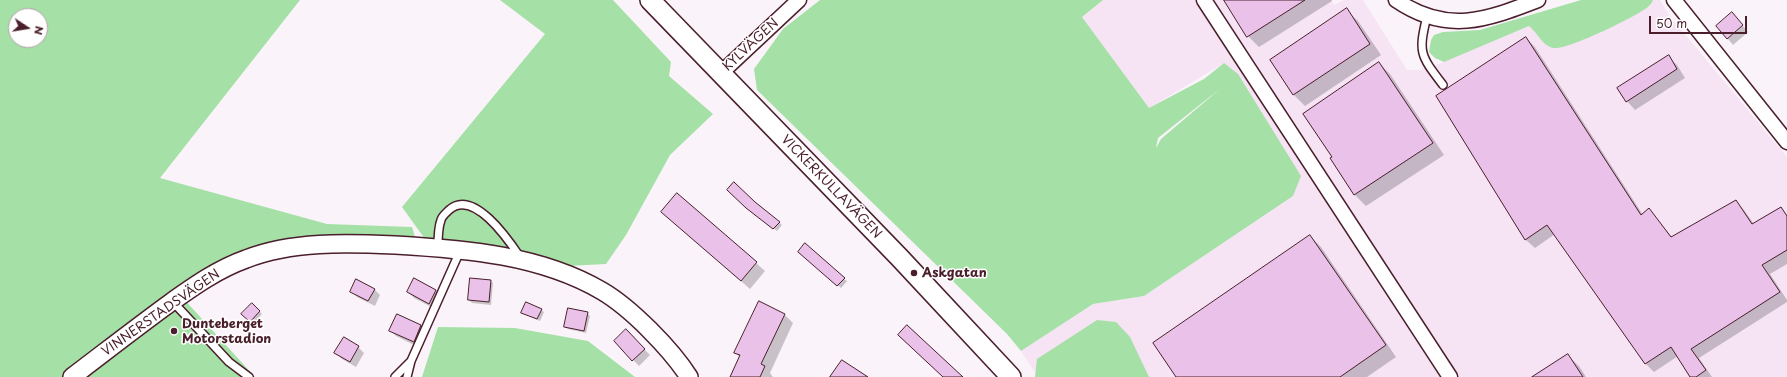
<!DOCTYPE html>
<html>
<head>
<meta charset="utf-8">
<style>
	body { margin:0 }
	#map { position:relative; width:1787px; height:377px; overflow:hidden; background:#fbf3fa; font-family:"Playpen Sans",sans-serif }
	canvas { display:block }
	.north { position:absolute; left:8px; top:8px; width:40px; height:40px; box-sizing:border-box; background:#fff; border:1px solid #b7a5aa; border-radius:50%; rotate:102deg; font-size:11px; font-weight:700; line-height:16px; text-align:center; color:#4a1f2b }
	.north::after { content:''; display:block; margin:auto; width:14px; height:18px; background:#4a1f2b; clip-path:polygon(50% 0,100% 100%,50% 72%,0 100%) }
	.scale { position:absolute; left:1649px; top:16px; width:98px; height:18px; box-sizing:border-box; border:2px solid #4a1f2b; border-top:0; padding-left:5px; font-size:12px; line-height:14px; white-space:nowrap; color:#4a1f2b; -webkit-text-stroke:3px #fff; paint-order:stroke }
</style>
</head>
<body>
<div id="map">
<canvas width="1787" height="377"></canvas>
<div class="north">N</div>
<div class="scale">50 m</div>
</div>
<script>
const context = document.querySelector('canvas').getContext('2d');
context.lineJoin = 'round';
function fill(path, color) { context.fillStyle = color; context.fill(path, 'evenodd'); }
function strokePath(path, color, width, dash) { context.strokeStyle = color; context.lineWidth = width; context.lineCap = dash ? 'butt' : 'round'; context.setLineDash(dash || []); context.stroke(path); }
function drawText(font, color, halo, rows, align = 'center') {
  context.font = font + ' "Playpen Sans",sans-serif'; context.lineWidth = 3; context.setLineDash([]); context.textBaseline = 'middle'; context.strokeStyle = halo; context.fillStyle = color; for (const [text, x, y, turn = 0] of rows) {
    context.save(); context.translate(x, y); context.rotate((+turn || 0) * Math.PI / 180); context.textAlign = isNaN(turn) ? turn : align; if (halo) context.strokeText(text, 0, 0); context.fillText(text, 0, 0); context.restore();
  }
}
const built = new Path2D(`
	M1103,0h228l3,5 10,-5h19l44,70h14l18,-6 90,-38 7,5 8,12 105,-36 4,-7h7l9,15 118,142v220h-749l-17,-26 72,-47 51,-8 149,-100 -69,-133 -75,45 -67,-91z`);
const green = new Path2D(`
	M0,0h300l-140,178 167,46 85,3 6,20 -155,6 -81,44 73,80h-255zM16,16h24v24h-24z
	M500,0h113l58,62 -2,14 44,38 -43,41 -44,80 -20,29 -59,3 -117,-21 -28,-39 143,-173z
	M820,0h283l-21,17 67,91 55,-29 20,-16 14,11 63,102 -8,20 -149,100 -51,8 -72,47 -14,-17 -250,-244 -3,-21 29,-40zM1221,88l-60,51 -5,9 2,-10z
	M1581,0h72c-1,3 -3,5 -5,7 -13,10 -80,43 -94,41 -11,-1 -17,-16 -25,-22l-85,36 -9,-4 -6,-6 2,-12 3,-5 9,-3 37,-2z
	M1097,320l19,2 14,15 19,40h-114l2,-18z
	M438,327l77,1 73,13 47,36h-213z`);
const shadow = new Path2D(`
	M1225,0h107v1l-73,46 -11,-11z
	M1346,10l12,11 23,34 -76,51 -11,-11 -23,-34z
	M1732,13l16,19 -15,13 -16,-19z
	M1526,38l9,9 108,168 6,-5 23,27 64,-36 8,9 10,14 27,-15 6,6v49l-17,10 17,26v2l-88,56 13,19h-21l-13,-21 -24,16 -9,-9 -90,-129 -20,14 -9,-8 -89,-144z
	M1668,57l9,8 8,13 -50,32 -8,-9z
	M1379,63l11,11 54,81 -78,51 -11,-11 -24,-37 2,-1z
	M678,194l87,77 -15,18 -88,-77z
	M755,203l27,22 -5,6 -27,-20z
	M1310,236l11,11 75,110 -29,20h-190z
	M802,254l42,25 3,2 -6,7z
	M491,281l2,2 -2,22 -19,-2 -3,-3z
	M374,289l6,6 -5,11 -18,-9 -6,-6z
	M436,290l6,6 -7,13 -21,-11 -6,-6z
	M252,304l10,10 -9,10 -10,-10z
	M541,310l3,2 -4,9 -18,-8z
	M587,313l3,3 -4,17 -18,-4 -3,-2z
	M397,315l24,11 6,6 -7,16 -24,-12 -6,-6z
	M785,315l8,8 -23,50 3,4h-42l9,-20 -5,-4z
	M626,331l24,24 -11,11 -24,-25z
	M344,339l14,8 6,6 -8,14 -14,-8 -6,-6z
	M1567,355l12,11 7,11h-53z`);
const building = new Path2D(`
	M1224,0h81l-58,37z
	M1347,8l23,36 -77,51 -23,-35z
	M1732,12l11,13 -16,14 -11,-13z
	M1526,37l115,178 8,-7 22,29 65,-37 16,24 29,-17 6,9v34l-25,15 18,27 -89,57 15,21 -10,7h-6l-19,-30 -26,17 -98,-139 -22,15 -89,-144z
	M1669,55l8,14 -51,33 -9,-14z
	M1379,62l54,81 -79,52 -24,-37 2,-1 -29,-43z
	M734,182l21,20 25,20 -7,7 -27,-21 -19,-18z
	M677,193l80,69 -16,19 -80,-69z
	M1310,235l76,110 -46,32h-164l-23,-34z
	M805,243l40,35 -8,8 -39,-34z
	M414,278l22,12 -7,14 -22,-12z
	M470,278l21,2 -2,22 -21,-2z
	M356,279l19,10 -7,12 -18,-9z
	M759,301l26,13 -24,50 4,2 -5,11h-30l10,-22 -6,-2z
	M526,302l16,7 -5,10 -16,-6z
	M252,303l8,8 -10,11 -9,-8z
	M568,308l20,4 -4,19 -20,-4z
	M397,314l24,11 -7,17 -25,-11z
	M907,325l56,52h-20l-45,-42z
	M626,329l19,20 -13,12 -18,-20z
	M344,337l15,9 -9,16 -16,-9z
	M1568,354l15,23h-51z
	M842,360l26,17h-38z`);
const service = new Path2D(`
	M1427,16c-9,37 -7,39 16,69
	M438,247c0,-8 0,-19 3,-27 1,-4 5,-7 8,-10 24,-22 59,29 71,47
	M173,302l56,60 20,15
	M395,377l16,-16
	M407,377l4,-16 49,-110`);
const minor = new Path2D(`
	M1204,0l246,377
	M1396,0c51,35 90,20 142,0
	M1674,0l113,142
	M721,73l78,-73`);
const tertiary = new Path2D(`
	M72,377c33,-25 65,-50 98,-74 24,-17 48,-34 76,-44 46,-18 100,-16 149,-14 70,4 146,10 207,46 29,17 69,58 87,86`);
const secondary = new Path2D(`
	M650,0l249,257 112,120`);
const markers = [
	[914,273,4,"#4a1f2b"],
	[174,331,4,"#4a1f2b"]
];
const streetNames = [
	["KYLVÄGEN",751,45,-43],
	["VICKERKULLAVÄGEN",831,187,46],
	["VINNERSTADSVÄGEN",161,313,-35]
];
const poiNames = [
	["Askgatan",922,273],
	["Dunteberget",182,324],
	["Motorstadion",182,339]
];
fill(built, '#f6e4f5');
fill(green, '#a5e0a6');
fill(shadow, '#0003');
fill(building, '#eac1e8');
strokePath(building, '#4a1f2b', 1);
strokePath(service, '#4a1f2b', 10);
strokePath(minor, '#4a1f2b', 17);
strokePath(tertiary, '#4a1f2b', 20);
strokePath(secondary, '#4a1f2b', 22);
strokePath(service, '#fff', 7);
strokePath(minor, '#fff', 14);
strokePath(tertiary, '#fff', 17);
strokePath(secondary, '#fff', 19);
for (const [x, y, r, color] of markers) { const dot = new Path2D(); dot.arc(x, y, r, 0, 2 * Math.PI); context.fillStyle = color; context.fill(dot); strokePath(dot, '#fff', 1.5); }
drawText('13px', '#4a1f2b', '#fff', streetNames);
drawText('bold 13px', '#4a1f2b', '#fff', poiNames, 'left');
</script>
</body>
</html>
